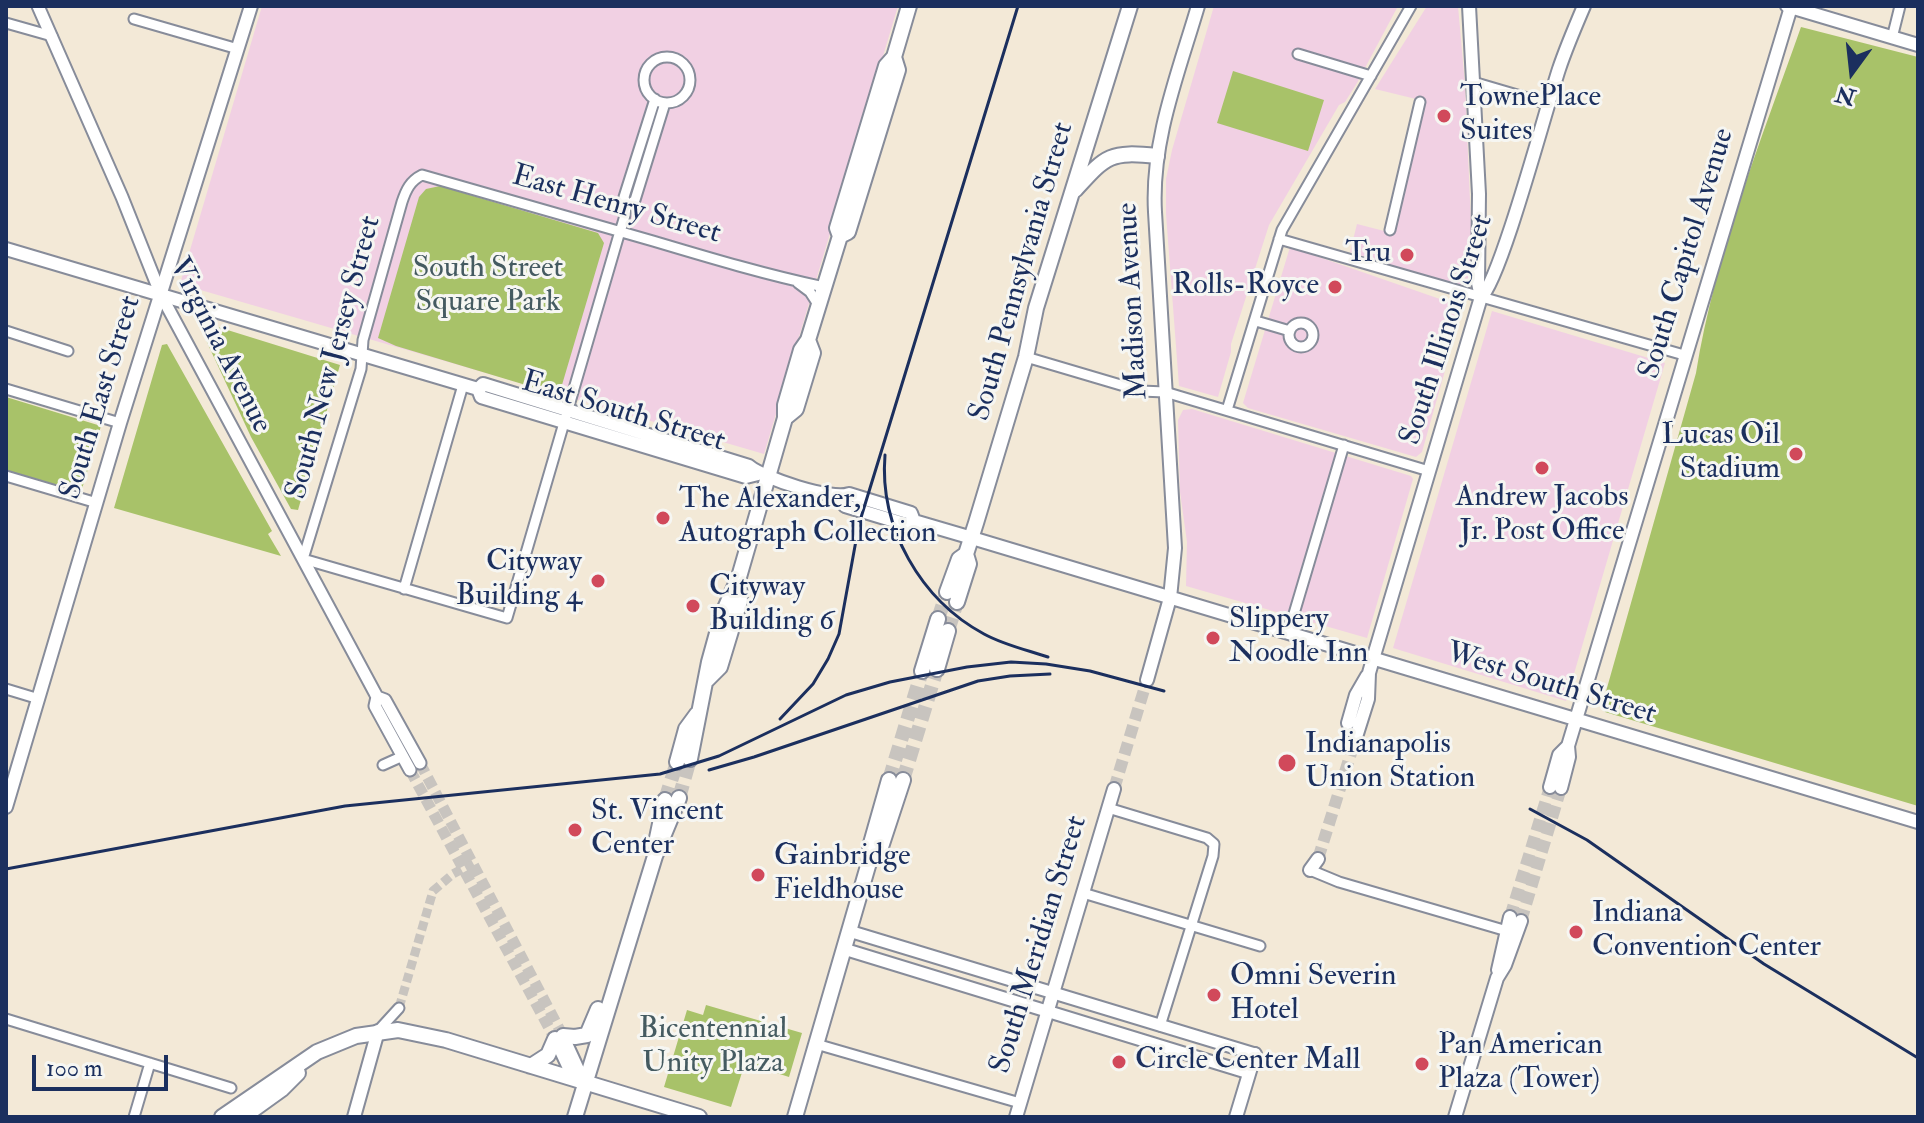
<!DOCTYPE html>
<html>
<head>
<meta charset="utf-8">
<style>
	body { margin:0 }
	#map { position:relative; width:1924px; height:1123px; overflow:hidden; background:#f3e9d7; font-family:"IM FELL Double Pica",serif }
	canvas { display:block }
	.frame { position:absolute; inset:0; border:8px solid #1b2f5e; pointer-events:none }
	.north { position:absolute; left:1812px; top:32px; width:80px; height:80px; -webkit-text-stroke:6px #f6f6f2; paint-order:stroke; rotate:195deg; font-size:22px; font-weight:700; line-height:32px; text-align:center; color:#1b2f5e }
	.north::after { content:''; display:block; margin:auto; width:28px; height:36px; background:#1b2f5e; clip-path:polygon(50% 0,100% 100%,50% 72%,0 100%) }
	.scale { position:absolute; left:32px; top:1055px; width:136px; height:36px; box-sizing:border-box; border:4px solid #1b2f5e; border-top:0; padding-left:10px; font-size:24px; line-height:28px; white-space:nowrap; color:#1b2f5e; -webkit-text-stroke:6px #f6f6f2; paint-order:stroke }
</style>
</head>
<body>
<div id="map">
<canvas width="1924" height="1123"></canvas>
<div class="frame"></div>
<div class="north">N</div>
<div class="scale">100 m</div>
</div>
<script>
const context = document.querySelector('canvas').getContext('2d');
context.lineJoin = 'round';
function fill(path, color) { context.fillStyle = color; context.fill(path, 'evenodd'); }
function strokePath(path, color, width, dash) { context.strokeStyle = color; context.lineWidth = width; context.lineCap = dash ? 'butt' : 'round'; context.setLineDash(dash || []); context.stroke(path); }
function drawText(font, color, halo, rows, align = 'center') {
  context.font = font + ' "IM FELL Double Pica",serif'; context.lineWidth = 6; context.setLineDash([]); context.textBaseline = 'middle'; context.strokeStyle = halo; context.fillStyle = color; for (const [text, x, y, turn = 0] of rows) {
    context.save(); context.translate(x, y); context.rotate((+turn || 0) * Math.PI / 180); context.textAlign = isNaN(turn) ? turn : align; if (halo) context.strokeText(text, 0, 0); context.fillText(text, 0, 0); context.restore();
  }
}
const built = new Path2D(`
	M262,6h636l-134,448 -584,-170z
	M1214,6h184l-41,77 -12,19 -6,3 -70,120 -38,119v8l-13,45 -39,-11 -13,-172v-35l6,-29z
	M1427,6h31l7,79 7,162 -1,26 -2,11 -6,4 -113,-36 7,-28 35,9 32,-129 -4,-4 -45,-11z
	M1290,247l173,60 -41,145 -6,5 -168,-49 -5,-5z
	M1492,311l173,52 -99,338 -173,-53z
	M1192,409l219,67 2,3 -46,159 -181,-52 1,-44 -7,-50 -2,-72 5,-10z`);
const green = new Path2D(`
	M1801,27l117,30v749l-313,-94 -2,-10 93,-329c19,-118 65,-233 105,-346z
	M1233,71l91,29 -16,51 -91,-28z
	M440,186l158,47 6,10 -45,152 -163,-49 -18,-8 41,-141 7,-8z
	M198,323h7l135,42 -42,145 -7,-1 -40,-72z
	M167,344l105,187 -4,3 13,22 -167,-48 48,-163z
	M6,397l95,29 -20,66 -75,-22z
	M706,1005l96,28 -13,44 -44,-14 -14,44 -67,-20 23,-77 16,5z`);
const minorTunnel = new Path2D(`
	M399,1008l34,-117 20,-17 20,-11`);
const tertiaryTunnel = new Path2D(`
	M420,763l143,273
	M410,770l145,269`);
const secondaryTunnel = new Path2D(`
	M1114,789l33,-109
	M1318,859l38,-122
	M1510,917l40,-130
	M1521,921l40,-133`);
const primaryTunnel = new Path2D(`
	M938,619l9,-27
	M948,631l9,-29
	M889,780l33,-109
	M903,780l34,-111
	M679,798l11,-39
	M665,800l12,-38`);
const minor = new Path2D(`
	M134,19l104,30
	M6,23l46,13
	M1892,38l8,-32
	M1298,54l73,22
	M644 80a23 23 0 1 1 46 0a23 23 0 1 1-46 0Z
	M1473,82l75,22
	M655,99l-31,98c5,14 -2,27 -6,41 -37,127 -74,254 -111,380l-204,-59 58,-190 2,-29 39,-138c4,-12 8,-21 20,-27 77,22 154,44 231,66 57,17 114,34 171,46
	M627,206l8,-6 30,-97
	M1390,230l30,-128
	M1279,239l405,116
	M798,283l12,9 9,14
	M1256,321l34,10
	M1289 335a12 12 0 1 1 24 0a12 12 0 1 1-24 0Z
	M6,331l62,20
	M1026,357l115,34 24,1 264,79
	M6,389l114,34
	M1227,410l55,-180 129,-224
	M6,476l91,27
	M404,589l59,-204
	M1286,632l7,-15 51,-172
	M6,689l33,10
	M383,765l20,-9
	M1108,808l99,30 7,6 -1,12 -53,170
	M1310,870l29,12 168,49
	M1083,893l177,53
	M6,1019l225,69
	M378,1031l21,-23
	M816,1044l204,59
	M134,1117l16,-54`);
const tertiary = new Path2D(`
	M38,6l84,191 39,98 214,398 2,4 8,3 35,63
	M377,697l-2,9 35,64
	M849,931l406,123
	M844,949l405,124
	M563,1036l18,39
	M555,1039l13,28 13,13`);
const secondary = new Path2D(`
	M1469,6l10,188 -1,89 3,14
	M1787,6l131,39
	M6,249l472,140 5,-5 266,82c14,12 83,35 100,28l62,19 3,8
	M478,389l3,8 265,80 12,-3
	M840,498l5,8 63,19 6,-4 58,17 946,284
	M1147,680l23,-82 5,-50 -20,-336c-4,-71 23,-138 43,-206
	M1348,723l8,-28 11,-19
	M1356,737l12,-38 1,-26 4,-14 108,-362c19,-15 66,-192 78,-228 7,-21 16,-42 25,-63
	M1550,787l9,-32 9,-9
	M1561,788l8,-31 -1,-11 223,-739
	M6,807l114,-384 131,-417
	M1310,870l8,-11
	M1498,970l12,-53
	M354,1117l24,-86
	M1016,1117l98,-328
	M1236,1117l19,-63
	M1455,1117l42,-139 8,-13 16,-44`);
const primary = new Path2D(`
	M1075,190c31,-34 34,-39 82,-34
	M840,236l8,-4 50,-162 -4,-13
	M785,418l11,-9 17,-56 -5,-13
	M947,592l12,-33 7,-5 10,-31 50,-166 10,-49 94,-302
	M957,602l12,-38 -3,-10
	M937,669l11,-38
	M922,671l16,-52
	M707,680l13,-13 20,-66 -1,-23
	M690,759l19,-97 13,-47 17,-38 46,-159v-13l16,-55 7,-10 32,-104 -3,-8 49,-162 8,-9 15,-51
	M677,762l9,-33 11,-15
	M657,838l8,-38
	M870,859l10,-9 23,-70
	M563,1036l12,1 12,-2 11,-26
	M531,1066l17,-11 7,-16
	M222,1117l95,-65 39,-16 42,-6 48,10 253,77
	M243,1117l39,-28 16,-16
	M575,1117l80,-261 24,-58
	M795,1117l75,-258v-12l19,-67`);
const motorway = new Path2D(`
	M1791,7v-1`);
const rail = new Path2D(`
	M885,455c-6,73 36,145 99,179 20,11 43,16 64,23
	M780,719l33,-35 15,-25 11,-25 20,-110 159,-518
	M709,770l45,-13 224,-76 32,-5 40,-2
	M1530,809l57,31 177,124 154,94
	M6,869l339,-63 315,-32 59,-18 127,-61 44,-13 77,-15 44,-5 35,2 44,7 74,20`);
const markers = [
	[1444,116,8,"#d1495b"],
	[1407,255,8,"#d1495b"],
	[1335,287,8,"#d1495b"],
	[1796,454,8,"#d1495b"],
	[1542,468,8,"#d1495b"],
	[663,518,8,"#d1495b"],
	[598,581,8,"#d1495b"],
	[693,606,8,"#d1495b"],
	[1213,638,8,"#d1495b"],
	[1287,763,10,"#d1495b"],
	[575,830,8,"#d1495b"],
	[758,875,8,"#d1495b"],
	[1576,932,8,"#d1495b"],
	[1214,995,8,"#d1495b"],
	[1119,1062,8,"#d1495b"],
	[1422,1064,8,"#d1495b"]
];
const poiNames = [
	["TownePlace",1460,99],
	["Suites",1460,133],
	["Tru",1391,255,"right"],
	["Rolls-Royce",1319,287,"right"],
	["Lucas Oil",1780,437,"right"],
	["Stadium",1780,471,"right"],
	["Andrew Jacobs",1542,499,"center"],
	["Jr. Post Office",1542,533,"center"],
	["The Alexander,",679,501],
	["Autograph Collection",679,535],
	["Cityway",582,564,"right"],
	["Building 4",582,598,"right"],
	["Cityway",709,589],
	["Building 6",709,623],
	["Slippery",1229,621],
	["Noodle Inn",1229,655],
	["Indianapolis",1305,746],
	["Union Station",1305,780],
	["St. Vincent",591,813],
	["Center",591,847],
	["Gainbridge",774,858],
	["Fieldhouse",774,892],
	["Indiana",1592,915],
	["Convention Center",1592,949],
	["Omni Severin",1230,978],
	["Hotel",1230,1012],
	["Pan American",1438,1047],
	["Plaza (Tower)",1438,1081],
	["Circle Center Mall",1135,1062]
];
const streetNames = [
	["East Henry Street",616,206,16],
	["South Capitol Avenue",1688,254,-73],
	["South Pennsylvania Street",1023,272,-74],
	["Madison Avenue",1134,301,-93],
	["South Illinois Street",1448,330,-72],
	["Virginia Avenue",219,346,63],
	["South New Jersey Street",335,358,-75],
	["South East Street",102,398,-73],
	["East South Street",623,413,17],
	["West South Street",1551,685,17],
	["South Meridian Street",1040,945,-73]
];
const parkNames = [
	["South Street",488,270],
	["Square Park",488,304],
	["Bicentennial",713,1031],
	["Unity Plaza",713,1065]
];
fill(built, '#f1d0e3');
fill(green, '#a8c269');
strokePath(minorTunnel, '#c8c4bf', 9, [9, 4.5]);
strokePath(tertiaryTunnel, '#c8c4bf', 11, [11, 5.5]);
strokePath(secondaryTunnel, '#c8c4bf', 12, [12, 6]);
strokePath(primaryTunnel, '#c8c4bf', 14, [14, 7]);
strokePath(minor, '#878c9a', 13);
strokePath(tertiary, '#878c9a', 15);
strokePath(secondary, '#878c9a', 16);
strokePath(primary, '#878c9a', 18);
strokePath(motorway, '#878c9a', 20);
strokePath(minor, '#fff', 9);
strokePath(tertiary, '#fff', 11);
strokePath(secondary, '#fff', 12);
strokePath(primary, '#fff', 14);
strokePath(motorway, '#fff', 16);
strokePath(rail, '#1b2f5e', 3);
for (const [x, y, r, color] of markers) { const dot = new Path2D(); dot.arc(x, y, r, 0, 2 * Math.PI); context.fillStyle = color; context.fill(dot); strokePath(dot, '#f6f6f2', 3); }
drawText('30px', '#1b2f5e', '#f6f6f2', poiNames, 'left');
drawText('30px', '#1b2f5e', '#f6f6f2', streetNames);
drawText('30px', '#455b61', '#f6f6f2', parkNames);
</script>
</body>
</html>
